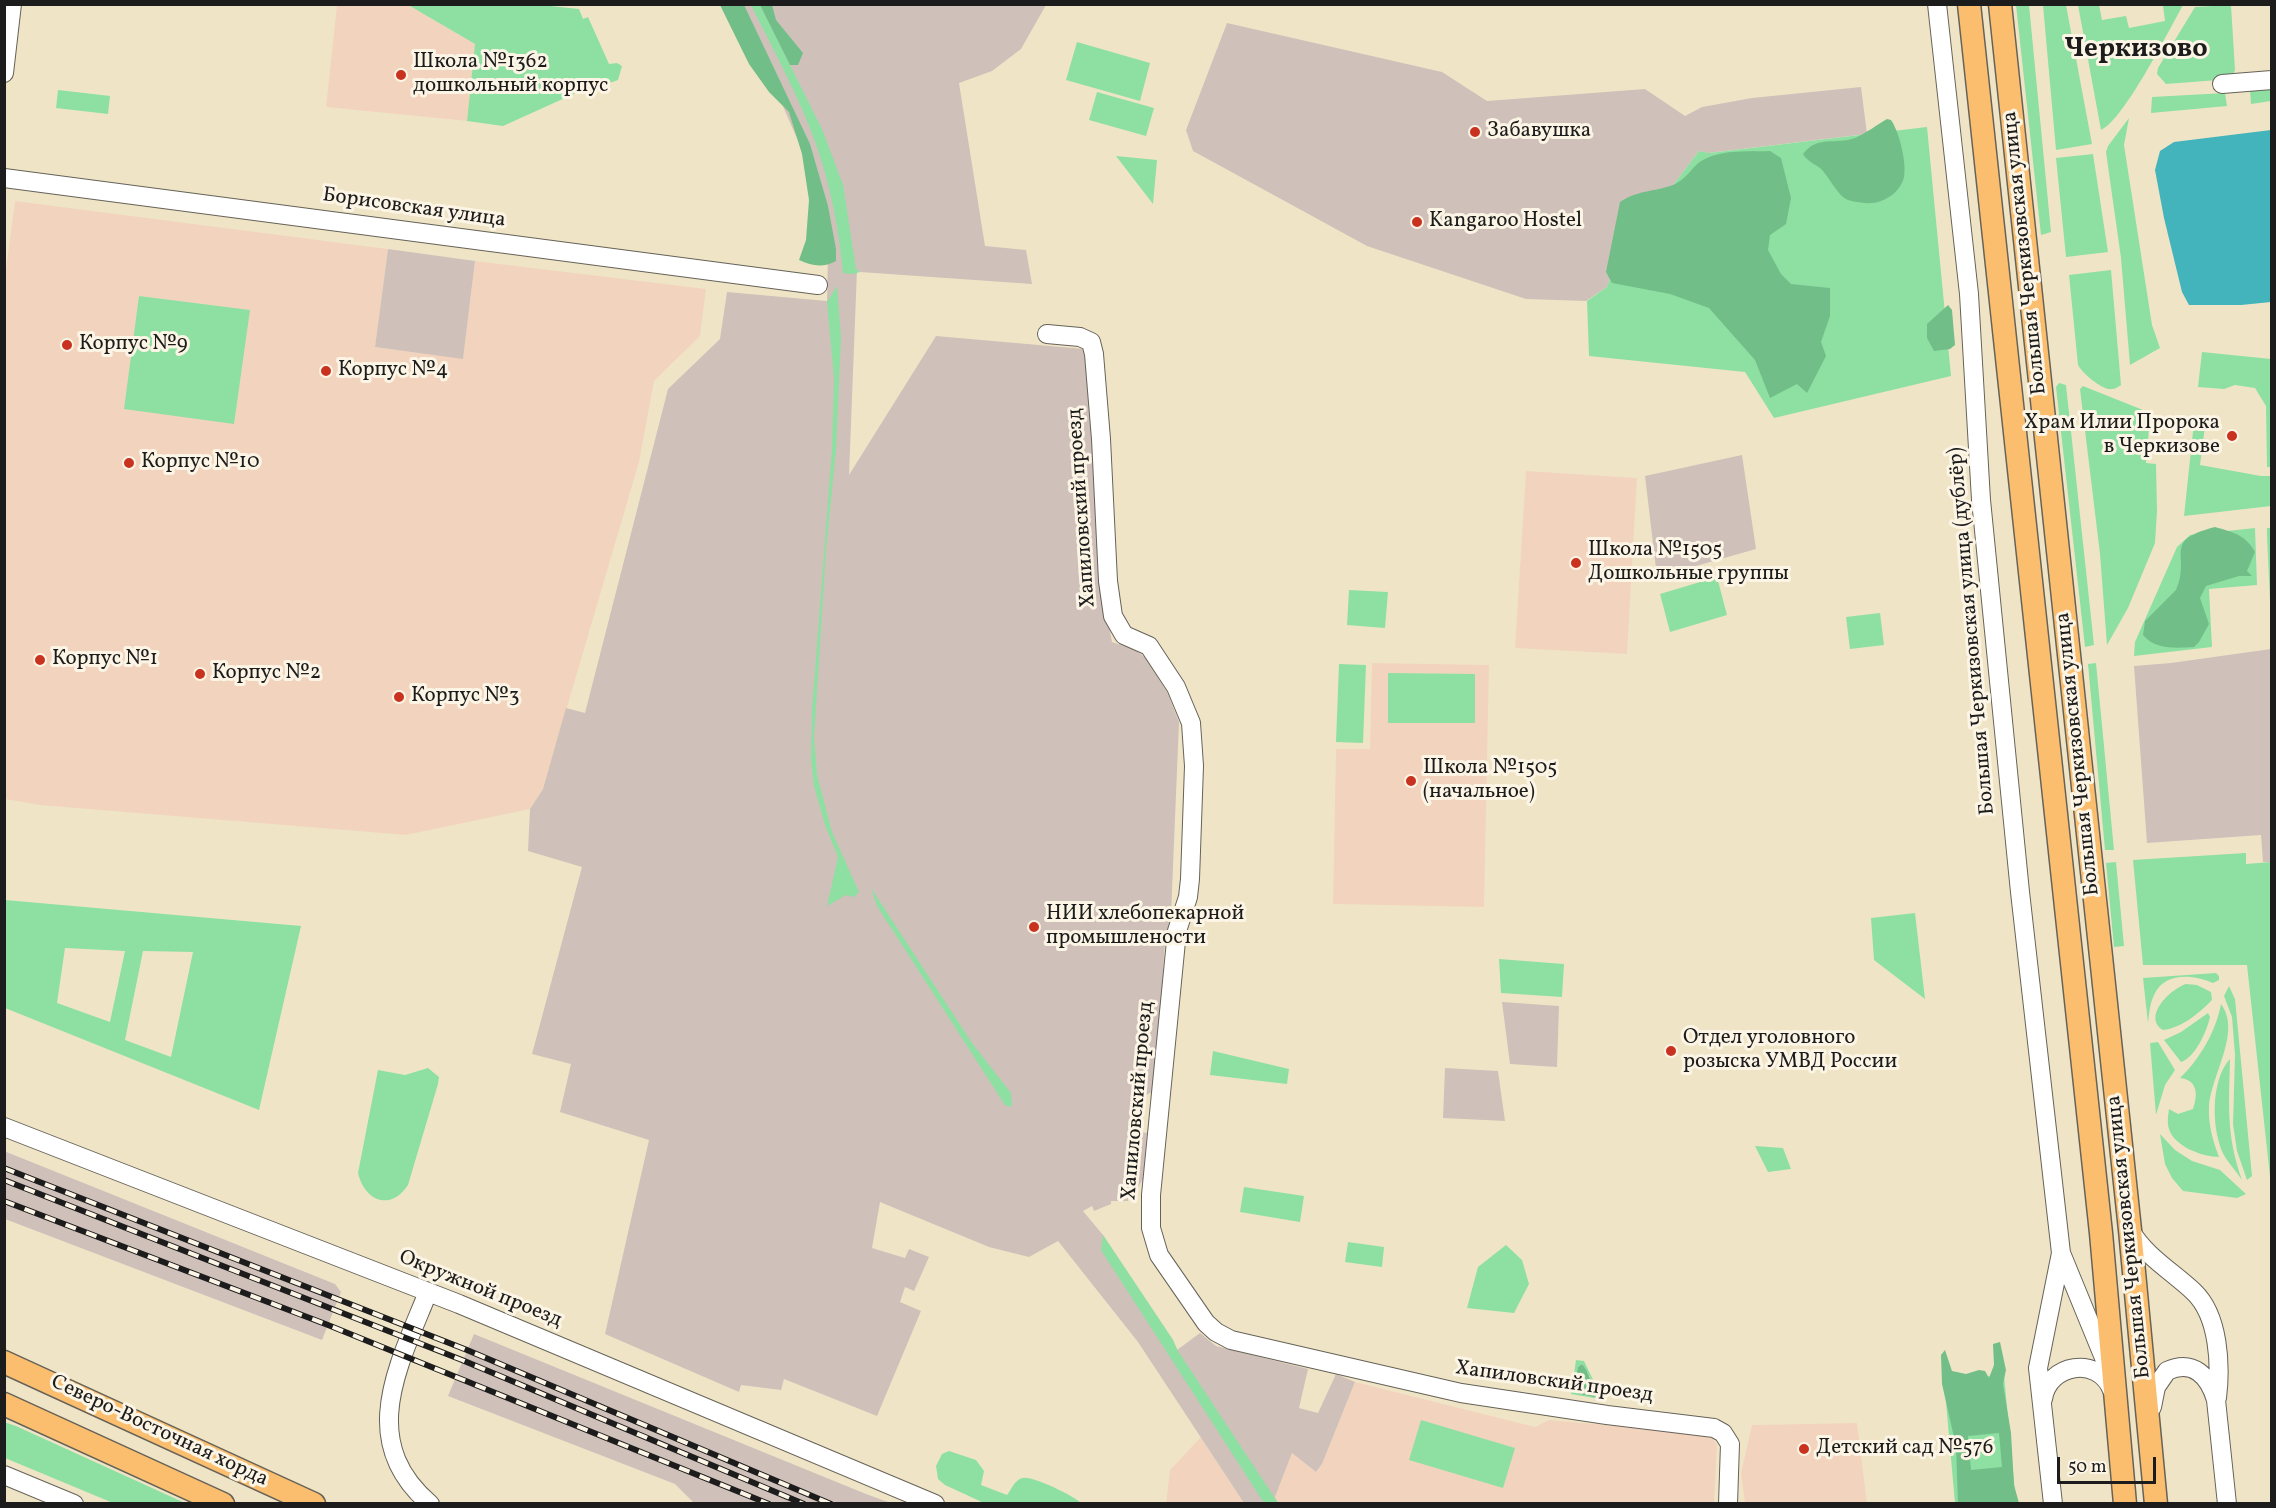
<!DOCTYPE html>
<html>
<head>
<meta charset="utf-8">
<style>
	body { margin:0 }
	#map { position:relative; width:2276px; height:1508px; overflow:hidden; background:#efe5c6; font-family:Vollkorn,serif }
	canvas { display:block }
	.frame { position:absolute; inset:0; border:6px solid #1c1c1c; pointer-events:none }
	.scale { position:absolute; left:2057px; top:1457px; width:99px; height:27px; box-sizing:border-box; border:3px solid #1c1c1c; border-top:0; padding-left:8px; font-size:18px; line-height:21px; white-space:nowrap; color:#1c1c1c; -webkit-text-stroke:4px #fcf5e5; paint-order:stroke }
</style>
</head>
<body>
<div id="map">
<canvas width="2276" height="1508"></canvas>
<div class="frame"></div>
<div class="scale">50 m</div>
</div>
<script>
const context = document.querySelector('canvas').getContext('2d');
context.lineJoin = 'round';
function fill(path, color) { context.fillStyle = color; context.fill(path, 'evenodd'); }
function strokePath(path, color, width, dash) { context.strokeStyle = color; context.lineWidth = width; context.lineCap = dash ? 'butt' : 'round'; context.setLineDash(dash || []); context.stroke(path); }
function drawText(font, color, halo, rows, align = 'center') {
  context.font = font + ' Vollkorn,serif'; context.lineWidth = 6; context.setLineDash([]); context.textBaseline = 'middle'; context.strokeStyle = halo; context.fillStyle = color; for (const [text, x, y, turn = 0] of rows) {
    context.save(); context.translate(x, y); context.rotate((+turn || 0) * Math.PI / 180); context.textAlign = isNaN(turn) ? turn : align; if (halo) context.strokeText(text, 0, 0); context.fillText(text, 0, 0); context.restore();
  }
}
const built = new Path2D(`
	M394,4l16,2 65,38 -8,77 -141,-14 11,-102z
	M15,201l373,48 -13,98 88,11 12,-97 231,28 -6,47 -46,45 -15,81 -96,327 -13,20 -124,26 -366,-30 -35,-6 -1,-514z
	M1526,471l111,7 -10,176 -112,-6z
	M1372,663l117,2 -5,242 -151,-3 3,-155h34z
	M1355,1382l180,45 14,-7 154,14 8,2 6,9 -3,58 -436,1 -3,-7 17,-44 24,19 6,-8z
	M1857,1423l10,80h-122l-4,-30 11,-48z
	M1201,1437l43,66 -78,1 4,-34z`);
const industrial = new Path2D(`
	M739,5h307l-25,44 -29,22 -33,12 26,163 41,4 6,34 -172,-12 -3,-2 -8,205 87,-139 148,13 9,82 9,156 10,55 21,7 12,8 23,37 11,28 -9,217 -5,2 -10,149 -10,6 -3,36 5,1 -4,46 -6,10h-9v12h-17v3l-17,7 -2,-5 -9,5 20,24 70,105 4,10 23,-17 16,13 92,23 -9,39 19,5 18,-39 19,8 -33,82 -6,8 -24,-19 -17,44 3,6h-34l-106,-161 -80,-101 -29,16 -40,-10 -109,-45 -8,46 33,10 4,-9 20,8 -15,34 -9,-4 -5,15 21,9 -44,105 -93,-37 -3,11 -40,-5 -2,7 -134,-58 44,-194 -89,-28 11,-48 -39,-10 50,-187 -54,-16 2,-42 13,-20 23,-81 19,5 83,-324 52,-50 7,-47 100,9 1,-48 -10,-58 -19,-52z
	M1227,23l215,49 45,29 158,-12 40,27 17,-9 50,-9 109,-11 6,47 -159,19 -9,-2 -82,108 -10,28 -21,14 -60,-2 -159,-53 -174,-95 -7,-21z
	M388,249l87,12 -12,98 -88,-12z
	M1742,455l14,94 -99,28 -12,-101z
	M2271,649v213h-8l-2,-27 -114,8 -13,-177 37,-3z
	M1502,1002l57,4 -2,61 -47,-3z
	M1445,1068l53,3 7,50 -62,-3z
	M4,1151l331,133 6,8 -19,48 -317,-121z
	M474,1334l392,160 25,9h-197l-19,-19 -227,-88z`);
const green = new Path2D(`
	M426,5l83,-1 10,2 1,-1h21l38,4 4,10 5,-2 21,47 8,-1 5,3 -4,14 -26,9 -4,-9 -15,6 3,7 -73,33 -36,-5 8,-77 -65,-38z
	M751,5h9l62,124 21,56 13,84 4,3 -7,2 -10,-1c-4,-43 -12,-85 -26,-126 -17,-49 -43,-96 -66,-142z
	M2016,5h13l22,227 -10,3z
	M2043,5h23l26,139 -36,6z
	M2078,5h21l3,15 24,-4 3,12 36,-7 -2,-15 20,-1c-14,25 -59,115 -82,125z
	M2231,5l4,65 -4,9 -65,5 -9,-10 1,-6 37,-61z
	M1077,42l73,21 -10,38 -74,-21z
	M2271,89v12l-20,3 -1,-13z
	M58,90l52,6 -2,18 -52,-6z
	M1097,92l57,16 -8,28 -57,-16z
	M2225,93l2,13 -76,7 1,-16z
	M2129,118l-5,27 28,180 8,23 -30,17 -9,-107 -15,-106 2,-6z
	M1927,127l24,249 -177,42 -29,-46 -156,-16 -2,-55 20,-14 10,-28 82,-108 10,2z
	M2093,154l15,98 -42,5 -10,-99z
	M1116,156l41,4 -4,44z
	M2111,270l10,115c-3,2 -6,4 -9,4 -9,2 -30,-16 -34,-24l-9,-90z
	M837,286l4,52 -5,112 -10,100 -12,187 3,38 15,57 27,60 -5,5 -8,-2 -19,11 11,-49 -13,-32 -11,-39 -3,-26 1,-50 20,-261 2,-70 -7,-77z
	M139,296l111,14 -16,114 -110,-15z
	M2202,352l69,7v108h-4l-1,-61 -11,-18 -20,-3 -11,4 -26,-2z
	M2059,383l7,2 28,260 -9,2 -29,-260z
	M2083,386l65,26 2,5 -4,46 10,1 1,47 -2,32 -27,65 -21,37 -7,-91 -20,-165z
	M2194,422l11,4 -5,39 61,11h10v30l-87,10z
	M2255,528l2,57 -48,4 3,58 -78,9 1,-14 42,-95 13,-12z
	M2267,528h5l-1,96 -4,-89z
	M1717,577l10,38 -57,17 -10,-38z
	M1349,590l39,2 -3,36 -38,-3z
	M1880,613l4,32 -34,4 -4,-32z
	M2096,663l18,187h-9l-17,-186z
	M1339,664l27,1 -3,78 -27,-1z
	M1388,673l87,1v49h-87z
	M2246,853v11l25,-2v324l-24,-221h-104l-10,-105z
	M2116,862l8,84 -10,1 -8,-84z
	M871,888l101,155 39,50 1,14 -7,-2 -128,-199z
	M5,900l296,26 -42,184 -254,-102zM65,948l60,3 -15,71 -53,-19zM143,951l50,1 -22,105 -46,-17z
	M1915,913l10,86 -51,-39 -3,-42z
	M1499,959l65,5 -2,33 -61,-4z
	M2216,973l3,3v4l-6,3c-19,-8 -48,-12 -59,12 -4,8 -5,19 -6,28l-5,-45z
	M2186,984l11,1 14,7 1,8c-13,13 -30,28 -49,30 -21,-13 7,-41 23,-46z
	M2229,986l6,13 17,177 -5,4 -10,-29 -4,-27 2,-69 -3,-38 -8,-21z
	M2221,1004c21,28 -10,71 -12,103 -1,17 4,34 10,50 -17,0 -45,-11 -50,-28 -2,-6 -1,-13 0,-20l9,5 15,-5c5,-14 5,-29 -13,-31 20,-19 36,-47 41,-74z
	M2208,1013l2,4c-3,14 -15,41 -29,45l-17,-22 17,-8z
	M2158,1042l17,28 -10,15 -9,30 -6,-72z
	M1213,1051l76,18 -2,15 -77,-9z
	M2230,1059c-1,46 -4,76 12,121 -5,-8 -12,-15 -17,-23 -14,-24 -15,-77 5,-98z
	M428,1068l11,9 -1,7 -30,101c-17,26 -43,17 -50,-12l20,-103 27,5z
	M2160,1134l15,16 17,11 28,9 26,24 -9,4 -54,-7 -11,-13 -7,-14z
	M1755,1146l28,2 8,21 -23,3z
	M1244,1187l60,9 -4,26 -60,-10z
	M1103,1235l70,105 5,11 100,152h-14l-163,-253z
	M1348,1242l36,5 -2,20 -37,-5z
	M1506,1245l16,15 7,24 -15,29 -47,-5 11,-41z
	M1576,1360l8,1 15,31 1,7 -29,-5zM1582,1364l8,13 4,20 -15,-3 -6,-4 5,-23z
	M2004,1375l12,128h-61l-11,-123z
	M1421,1420l94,28 -12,40 -94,-28z
	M4,1422l12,4 169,77h-72l-108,-45z
	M949,1451l27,9 8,11 -3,14 26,10c4,-5 8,-16 16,-17 10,-2 51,18 58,25h-97l-39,-18 -7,-6 -2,-13 6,-12z`);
const forest = new Path2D(`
	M720,5h24l66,139 18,62 8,43v12c-13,7 -24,5 -37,-1l7,-20 3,-40 -7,-46 -13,-42 -20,-20 -20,-28z
	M760,5h12l4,15 27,33 -5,12h-8z
	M1887,119l4,1c8,11 16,43 13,57 -4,17 -23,28 -39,26 -7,-1 -16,-1 -22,-6 -8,-7 -13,-18 -20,-26 -6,-7 -16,-9 -20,-17 14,-19 33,-9 52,-16 11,-5 22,-13 32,-19z
	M1770,151l11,7 10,40 -5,26 -16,11 -2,15 13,24 10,10 39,4v28l-9,26 5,14 -19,37 -10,-9 -27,14 -15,-38 -46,-52 -39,-14 -58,-11 -6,-11 14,-70c18,-12 33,-10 53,-17 15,-6 20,-21 32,-26 20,-10 44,-7 65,-8z
	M1948,305l4,5 3,35 -5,4 -16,2 -7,-13v-14z
	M2215,527c18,5 31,8 40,25l-8,19 5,5h-13l-33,10 -6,12 9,26 -10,18 -5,5c-17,1 -39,3 -51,-12l2,-14 31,-31c16,-35 -16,-49 39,-63z
	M2000,1342l6,28 -3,14 8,49 3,52 5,18h-61l-2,-57 -14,-62 -1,-29 4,-5 7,21 14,3 13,-4 6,1 4,7 5,-13 -1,-21zM1999,1433l3,34 -31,3 -3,-34z
	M1582,1364c8,9 8,20 16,29l-4,4 -15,-3 -6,-4 5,-23z`);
const water = new Path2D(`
	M2271,130v172l-30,3h-52l-7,-13 -18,-74 -9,-48 5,-19 14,-9z`);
const minor = new Path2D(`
	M1937,4l32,290 12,206 39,392 41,361 48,117
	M4,73l8,-69
	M2222,84l50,-4
	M4,178l814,107
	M1047,334l33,3 11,5 3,12 7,85 7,142 5,35 11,19 25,11 27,41 15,36 3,43 -4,113 -2,18 -11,34 -26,264v33l8,27 47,68 10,9 15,8 230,53 146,22 107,13 9,5 7,11 -2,60
	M4,1127l455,177 476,200
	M2130,1230c15,26 43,42 64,62 25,24 27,73 23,106
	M428,1292c-29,73 -72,149 2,212
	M2043,1399c5,-35 55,-44 69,-9
	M2152,1407l4,-20 11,-16c26,-12 42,5 49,29l11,104
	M4,1475l70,29
	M2053,1504l-15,-136 23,-115`);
const major = new Path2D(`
	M1969,4l132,1229 24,271
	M2000,4l130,1226 26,274
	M4,1362l310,142
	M4,1404l219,100`);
const rail = new Path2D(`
	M4,1168l463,182 364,154
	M4,1180l458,180 342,144
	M4,1201l324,124 441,179`);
const markers = [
	[401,75,6,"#c8321e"],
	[1475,132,6,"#c8321e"],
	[1417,222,6,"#c8321e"],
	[67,345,6,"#c8321e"],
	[326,371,6,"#c8321e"],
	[2232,436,6,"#c8321e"],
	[129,463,6,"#c8321e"],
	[1576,563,6,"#c8321e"],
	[40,660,6,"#c8321e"],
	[200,674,6,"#c8321e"],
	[399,697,6,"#c8321e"],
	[1411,781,6,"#c8321e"],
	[1034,927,6,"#c8321e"],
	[1671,1051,6,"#c8321e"],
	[1804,1449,6,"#c8321e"]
];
const poiNames = [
	["Школа №1362",413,63],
	["дошкольный корпус",413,87],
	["Забавушка",1487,132],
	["Kangaroo Hostel",1429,222],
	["Корпус №9",79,345],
	["Корпус №4",338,371],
	["Храм Илии Пророка",2220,424,"right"],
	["в Черкизове",2220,448,"right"],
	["Корпус №10",141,463],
	["Школа №1505",1588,551],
	["Дошкольные группы",1588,575],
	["Корпус №1",52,660],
	["Корпус №2",212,674],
	["Корпус №3",411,697],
	["Школа №1505",1423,769],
	["(начальное)",1423,793],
	["НИИ хлебопекарной",1046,915],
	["промышлености",1046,939],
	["Отдел уголовного",1683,1039],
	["розыска УМВД России",1683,1063],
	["Детский сад №576",1816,1449]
];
const streetNames = [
	["Борисовская улица",414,209,8],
	["Большая Черкизовская улица",2026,253,-96],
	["Хапиловский проезд",1083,508,-94],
	["Большая Черкизовская улица (дублёр)",1973,631,-95],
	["Большая Черкизовская улица",2079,754,-96],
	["Хапиловский проезд",1139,1101,-85],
	["Большая Черкизовская улица",2130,1237,-96],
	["Окружной проезд",480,1290,22],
	["Хапиловский проезд",1554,1383,8],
	["Северо-Восточная хорда",159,1432,25]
];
const districtNames = [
	["Черкизово",2136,51]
];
fill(built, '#f2d4be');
fill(industrial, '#cfc0ba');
fill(green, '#8de0a2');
fill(forest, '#72be88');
fill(water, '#43b3bc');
strokePath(minor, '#666258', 20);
strokePath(major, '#666258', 25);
strokePath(minor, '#fff', 18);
strokePath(major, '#fbbe6e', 22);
strokePath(rail, '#1c1c1c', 6);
strokePath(rail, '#fcf5e5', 4, [11]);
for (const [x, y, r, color] of markers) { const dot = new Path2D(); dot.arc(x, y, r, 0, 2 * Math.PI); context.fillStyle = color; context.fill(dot); strokePath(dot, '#fcf5e5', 2); }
drawText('21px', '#1c1c1c', '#fcf5e5', poiNames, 'left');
drawText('21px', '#1c1c1c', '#fcf5e5', streetNames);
drawText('bold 27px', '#1c1c1c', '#fcf5e5', districtNames);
</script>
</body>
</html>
